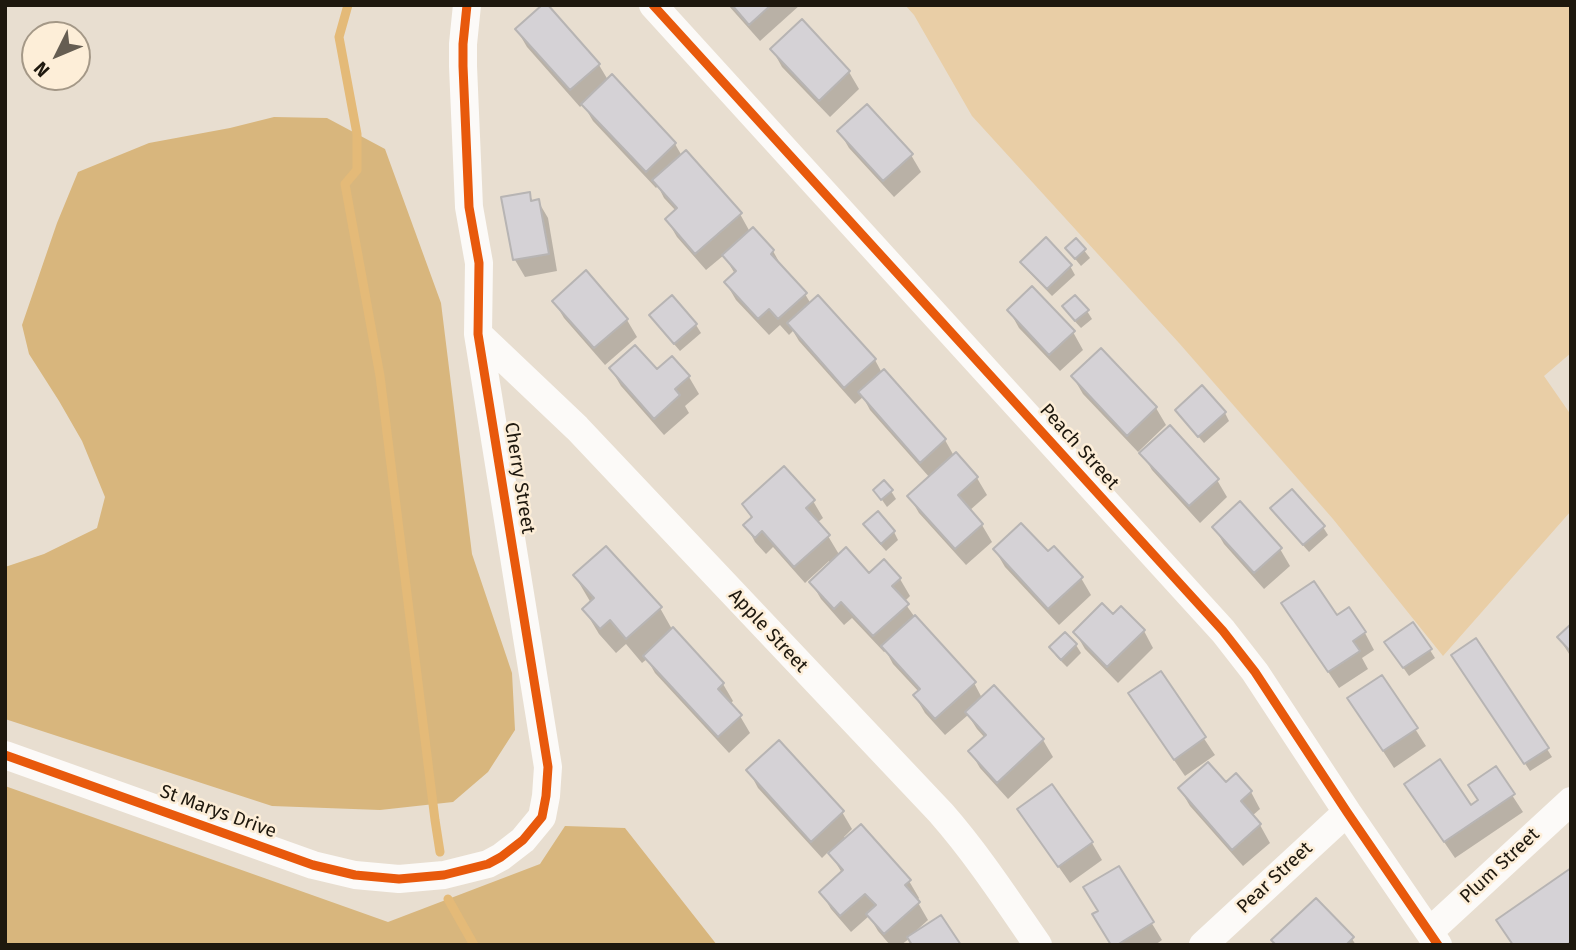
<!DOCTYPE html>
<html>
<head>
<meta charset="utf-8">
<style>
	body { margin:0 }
	#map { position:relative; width:1576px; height:950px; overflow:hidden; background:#e8ded0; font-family:"Fira Sans",sans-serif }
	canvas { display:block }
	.frame { position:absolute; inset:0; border:7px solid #1e180e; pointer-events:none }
	.north { position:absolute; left:21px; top:21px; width:70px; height:70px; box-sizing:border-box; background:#fdeed8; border:2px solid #a49887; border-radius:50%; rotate:227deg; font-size:19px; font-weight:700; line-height:28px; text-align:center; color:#1e180e }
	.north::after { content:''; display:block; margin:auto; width:24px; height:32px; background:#655d52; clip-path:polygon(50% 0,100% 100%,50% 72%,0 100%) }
</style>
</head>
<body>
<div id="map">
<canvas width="1576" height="950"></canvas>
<div class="frame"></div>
<div class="north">N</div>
</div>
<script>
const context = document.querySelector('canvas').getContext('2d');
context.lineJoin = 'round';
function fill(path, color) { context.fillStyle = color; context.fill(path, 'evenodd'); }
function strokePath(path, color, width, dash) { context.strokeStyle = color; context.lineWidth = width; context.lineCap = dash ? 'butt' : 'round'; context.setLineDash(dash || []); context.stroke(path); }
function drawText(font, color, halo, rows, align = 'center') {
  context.font = font + ' "Fira Sans",sans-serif'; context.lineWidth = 5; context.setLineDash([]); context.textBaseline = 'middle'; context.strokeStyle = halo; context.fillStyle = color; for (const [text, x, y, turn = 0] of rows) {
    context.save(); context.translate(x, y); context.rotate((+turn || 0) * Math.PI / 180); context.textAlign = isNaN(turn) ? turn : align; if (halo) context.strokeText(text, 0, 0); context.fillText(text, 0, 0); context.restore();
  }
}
const green = new Path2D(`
	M905,5h666v348l-27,23 27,39v96l-128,145 -110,-137 -154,-176 -207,-227 -58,-101z`);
const forest = new Path2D(`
	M274,117l53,1 58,31 56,154 31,251 40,119 3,57 -27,42 -35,30 -73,8 -108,-4 -267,-87v-152l39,-13 53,-26 8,-31 -23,-56 -23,-40 -30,-47 -7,-29 35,-102 21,-51 71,-29 81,-15z
	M5,786l383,136 152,-58 25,-38 60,2 92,117h-712z`);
const shadow = new Path2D(`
	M728,5h72l-40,36z
	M802,21l47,51 10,17 -29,28 -48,-50 -10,-18z
	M517,30l82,35 9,15 67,64 7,12 58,58 10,18 23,19 10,18 22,25 6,10 7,-6 57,62 7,13 2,-2 61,69 9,16 23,22 10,17 -18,16 13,14 10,17 -26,23 -47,-52 -10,-17 21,-18 -60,-68 -7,-13 -8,7 -56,-63 -6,-10 -4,4 -9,-10 -11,10 -33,-35 -10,-17 9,-9 -11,-19 -18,15 -29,-33 -10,-17 9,-9 -12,-13 -6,-12 -2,2 -63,-67 -10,-17 -3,3 -53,-60z
	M839,131l72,24 10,17 -27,25 -45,-49z
	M529,194l4,8 5,-1 10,17 9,53 -32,6 -10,-17z
	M1076,240l14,18 -9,8 -14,-17z
	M1023,262l47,4 5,9 -23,21 -25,-26z
	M672,297l24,28 5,8 -21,18 -24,-28 -5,-8z
	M554,301l73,19 10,17 -32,28 -41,-47z
	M1064,307l23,4 5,8 -11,9 -12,-13z
	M1009,310l64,22 10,18 -23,21 -41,-43z
	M611,369l46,3 32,5 10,17 -14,12 4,7 -25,22 -43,-49z
	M1073,377l83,31 10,17 -28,27 -55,-58z
	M1177,410l48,3 4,8 -25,22 -22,-25z
	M1142,453l75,27 10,17 -27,26 -48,-53z
	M875,490l16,1 5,8 -9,8z
	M813,501l10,17 -6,5 11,13 12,20 29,19 15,-13 16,17 10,17 -6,6 10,14 60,67 8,15 12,-11 49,53 10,17 -45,42 -28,-31 -10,-17 15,-13 -8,-9 -9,-14 -23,20 -20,-22 -10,-17 4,-4 -26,-28 -7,-13 -2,1 -32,-34 -8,7 -23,-26 -10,-17 20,-18 -2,-3 -24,22 -32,-36 -7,7 -11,-12 -9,-17 6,-6 -8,-14z
	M1272,508l51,19 5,8 -19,17 -32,-36z
	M866,525l28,7 4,8 -12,11 -16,-18z
	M1214,527l66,22 10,17 -26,23 -40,-45z
	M995,550l53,4 33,24 10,17 -32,30 -54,-58z
	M575,576l85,32 13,23 50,53 10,17 -3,3 10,12 10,17 -21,20 -74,-80 -8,-14 -5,4 -16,-19 -10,9 -17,-19 -15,-25 7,-6z
	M1337,618l28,15 9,17 -12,8 6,11 -29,19 -46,-68z
	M1571,627v30l-12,-19z
	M1144,631l9,17 -35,35 -33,-34 -10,-17z
	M1065,634l11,11 5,8 -14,14 -11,-11 -4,-8z
	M1391,650h39l5,8 -26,18z
	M1458,663l89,86 5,8 -22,14z
	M1160,673l55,82 -30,21 -45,-65 -10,-17z
	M1382,677l44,69 -32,22 -45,-69z
	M1495,769l28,43 -68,46 -39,-57 54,6 10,-6z
	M749,771l93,41 10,17 -8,8 2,2 63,42 10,17 -2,3 11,19 -11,10 1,2 -17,13h-11l-12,-14 -9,-15 -18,16 -20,-23 -10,-17 21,-19 -13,-22 -7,7 -64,-70z
	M1226,785l25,7 9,17 -8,7 8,9 10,18 -27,23 -53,-60 -10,-17z
	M1052,787l40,56 10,17 -32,23 -40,-57z
	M1118,868l44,72 -7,5h-43l-12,-33z
	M1352,939l4,6h-80z`);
const stream = new Path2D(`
	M348,5l-9,32 18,97v36l-12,14 35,192 55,444 5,32
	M448,899l26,46`);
const building = new Path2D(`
	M542,5h6l52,59 -30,26 -55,-61z
	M732,5h39l-22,20z
	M802,19l48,52 -31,30 -49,-52z
	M612,74l64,69 -30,29 -65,-68z
	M867,104l46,50 -30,27 -46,-50z
	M686,150l56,63 -47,41 -30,-35 12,-11 -25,-28z
	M530,192l1,9 8,-2 10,55 -36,6 -12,-63z
	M753,227l21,23 -3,4 36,39 -29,26 -9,-10 -11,10 -34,-37 12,-11 -14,-16z
	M1046,237l26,28 -25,24 -27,-27z
	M1076,238l10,11 -11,10 -10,-11z
	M586,270l42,49 -34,29 -42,-47z
	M1032,286l43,45 -26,24 -42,-45z
	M672,295l25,29 -23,20 -25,-29z
	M818,295l58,64 -32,29 -57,-65z
	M1075,295l14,15 -14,11 -13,-15z
	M635,345l22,24 15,-13 18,20 -15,13 5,6 -26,24 -45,-51z
	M1101,348l56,59 -30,29 -56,-60z
	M884,369l62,70 -26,24 -62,-71z
	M1202,385l24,27 -28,25 -23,-27z
	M1170,425l49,54 -30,27 -50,-53z
	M956,452l22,25 -20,18 25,29 -28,25 -48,-53z
	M784,466l31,34 -9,8 24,27 -36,32 -32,-36 -7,7 -12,-13 9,-8 -10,-13z
	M884,480l9,10 -12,10 -8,-10z
	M1292,489l33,37 -22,19 -33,-37z
	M1240,501l42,47 -28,25 -42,-46z
	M878,511l17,20 -14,13 -18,-20z
	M1021,523l27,28 6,-5 29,31 -35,32 -55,-60z
	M606,546l56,61 -36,32 -16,-19 -10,9 -18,-20 12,-11 -21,-23z
	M846,547l23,26 15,-14 17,19 -9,8 17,18 -36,32 -32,-34 -7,7 -25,-27z
	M1314,581l23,34 12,-8 17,25 -13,9 7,10 -32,21 -47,-69z
	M1102,603l11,11 8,-8 24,24 -38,37 -34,-35z
	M915,615l61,67 -41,37 -22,-24 7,-6 -39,-43z
	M1413,622l19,27 -29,19 -19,-26z
	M1571,624v28l-14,-15z
	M673,627l51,56 -6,6 24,26 -24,22 -75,-81z
	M1065,632l12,12 -16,16 -12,-13z
	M1476,638l73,110 -25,16 -73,-109z
	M1161,671l45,66 -32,23 -46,-67z
	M1382,675l36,53 -35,23 -36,-53z
	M994,685l50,54 -47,44 -29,-32 18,-16 -21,-23z
	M779,740l65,71 -33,31 -65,-72z
	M1440,759l31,46 7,-5 -10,-15 28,-19 19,28 -71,48 -40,-58z
	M1208,762l18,20 10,-9 16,18 -11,10 20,23 -29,26 -54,-62z
	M1052,784l41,58 -35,25 -41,-58z
	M861,824l50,56 -6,5 15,17 -36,32 -18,-20 10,-9 -11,-11 -25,22 -21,-24 24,-22 -15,-17z
	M1119,866l35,56 -37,23h-6l-19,-31 6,-3 -15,-24z
	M1571,868v74l-5,3h-53l-17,-25z
	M1316,898l38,39 -8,8h-70l-5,-5z
	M941,915l20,30h-49l-5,-8z`);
const street = new Path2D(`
	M653,5l570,626 32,41 92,140 91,133
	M478,334l99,94 364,385c36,41 66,87 97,132
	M5,755l308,110 42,10 44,4 45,-4 44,-11 13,-7 22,-17 19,-23 4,-21 2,-29 -70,-433 1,-71 -10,-56 -6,-141v-22l4,-39
	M1429,932l142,-131
	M1203,945l144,-133`);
const cycleway = new Path2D(`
	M653,5l570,626 32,41 92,140 91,133
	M5,755l308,110 42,10 44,4 45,-4 44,-11 13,-7 22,-17 19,-23 4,-21 2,-29 -70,-433 1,-71 -10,-56 -6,-141v-22l4,-39`);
const streetNames = [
	["Peach Street",1079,447,48],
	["Cherry Street",519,478,81],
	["Apple Street",768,631,47],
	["St Marys Drive",218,812,20],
	["Plum Street",1500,866,-43],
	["Pear Street",1275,878,-43]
];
fill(green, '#e9cea6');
fill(forest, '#d8b67d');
fill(shadow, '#0003');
strokePath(stream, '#e4ba78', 9);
fill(building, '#d5d2d6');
strokePath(building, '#b7b4b3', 2);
strokePath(street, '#fcfaf8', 28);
strokePath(cycleway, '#e8590c', 9);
drawText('19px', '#1e180e', '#fdeed8', streetNames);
</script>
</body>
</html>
